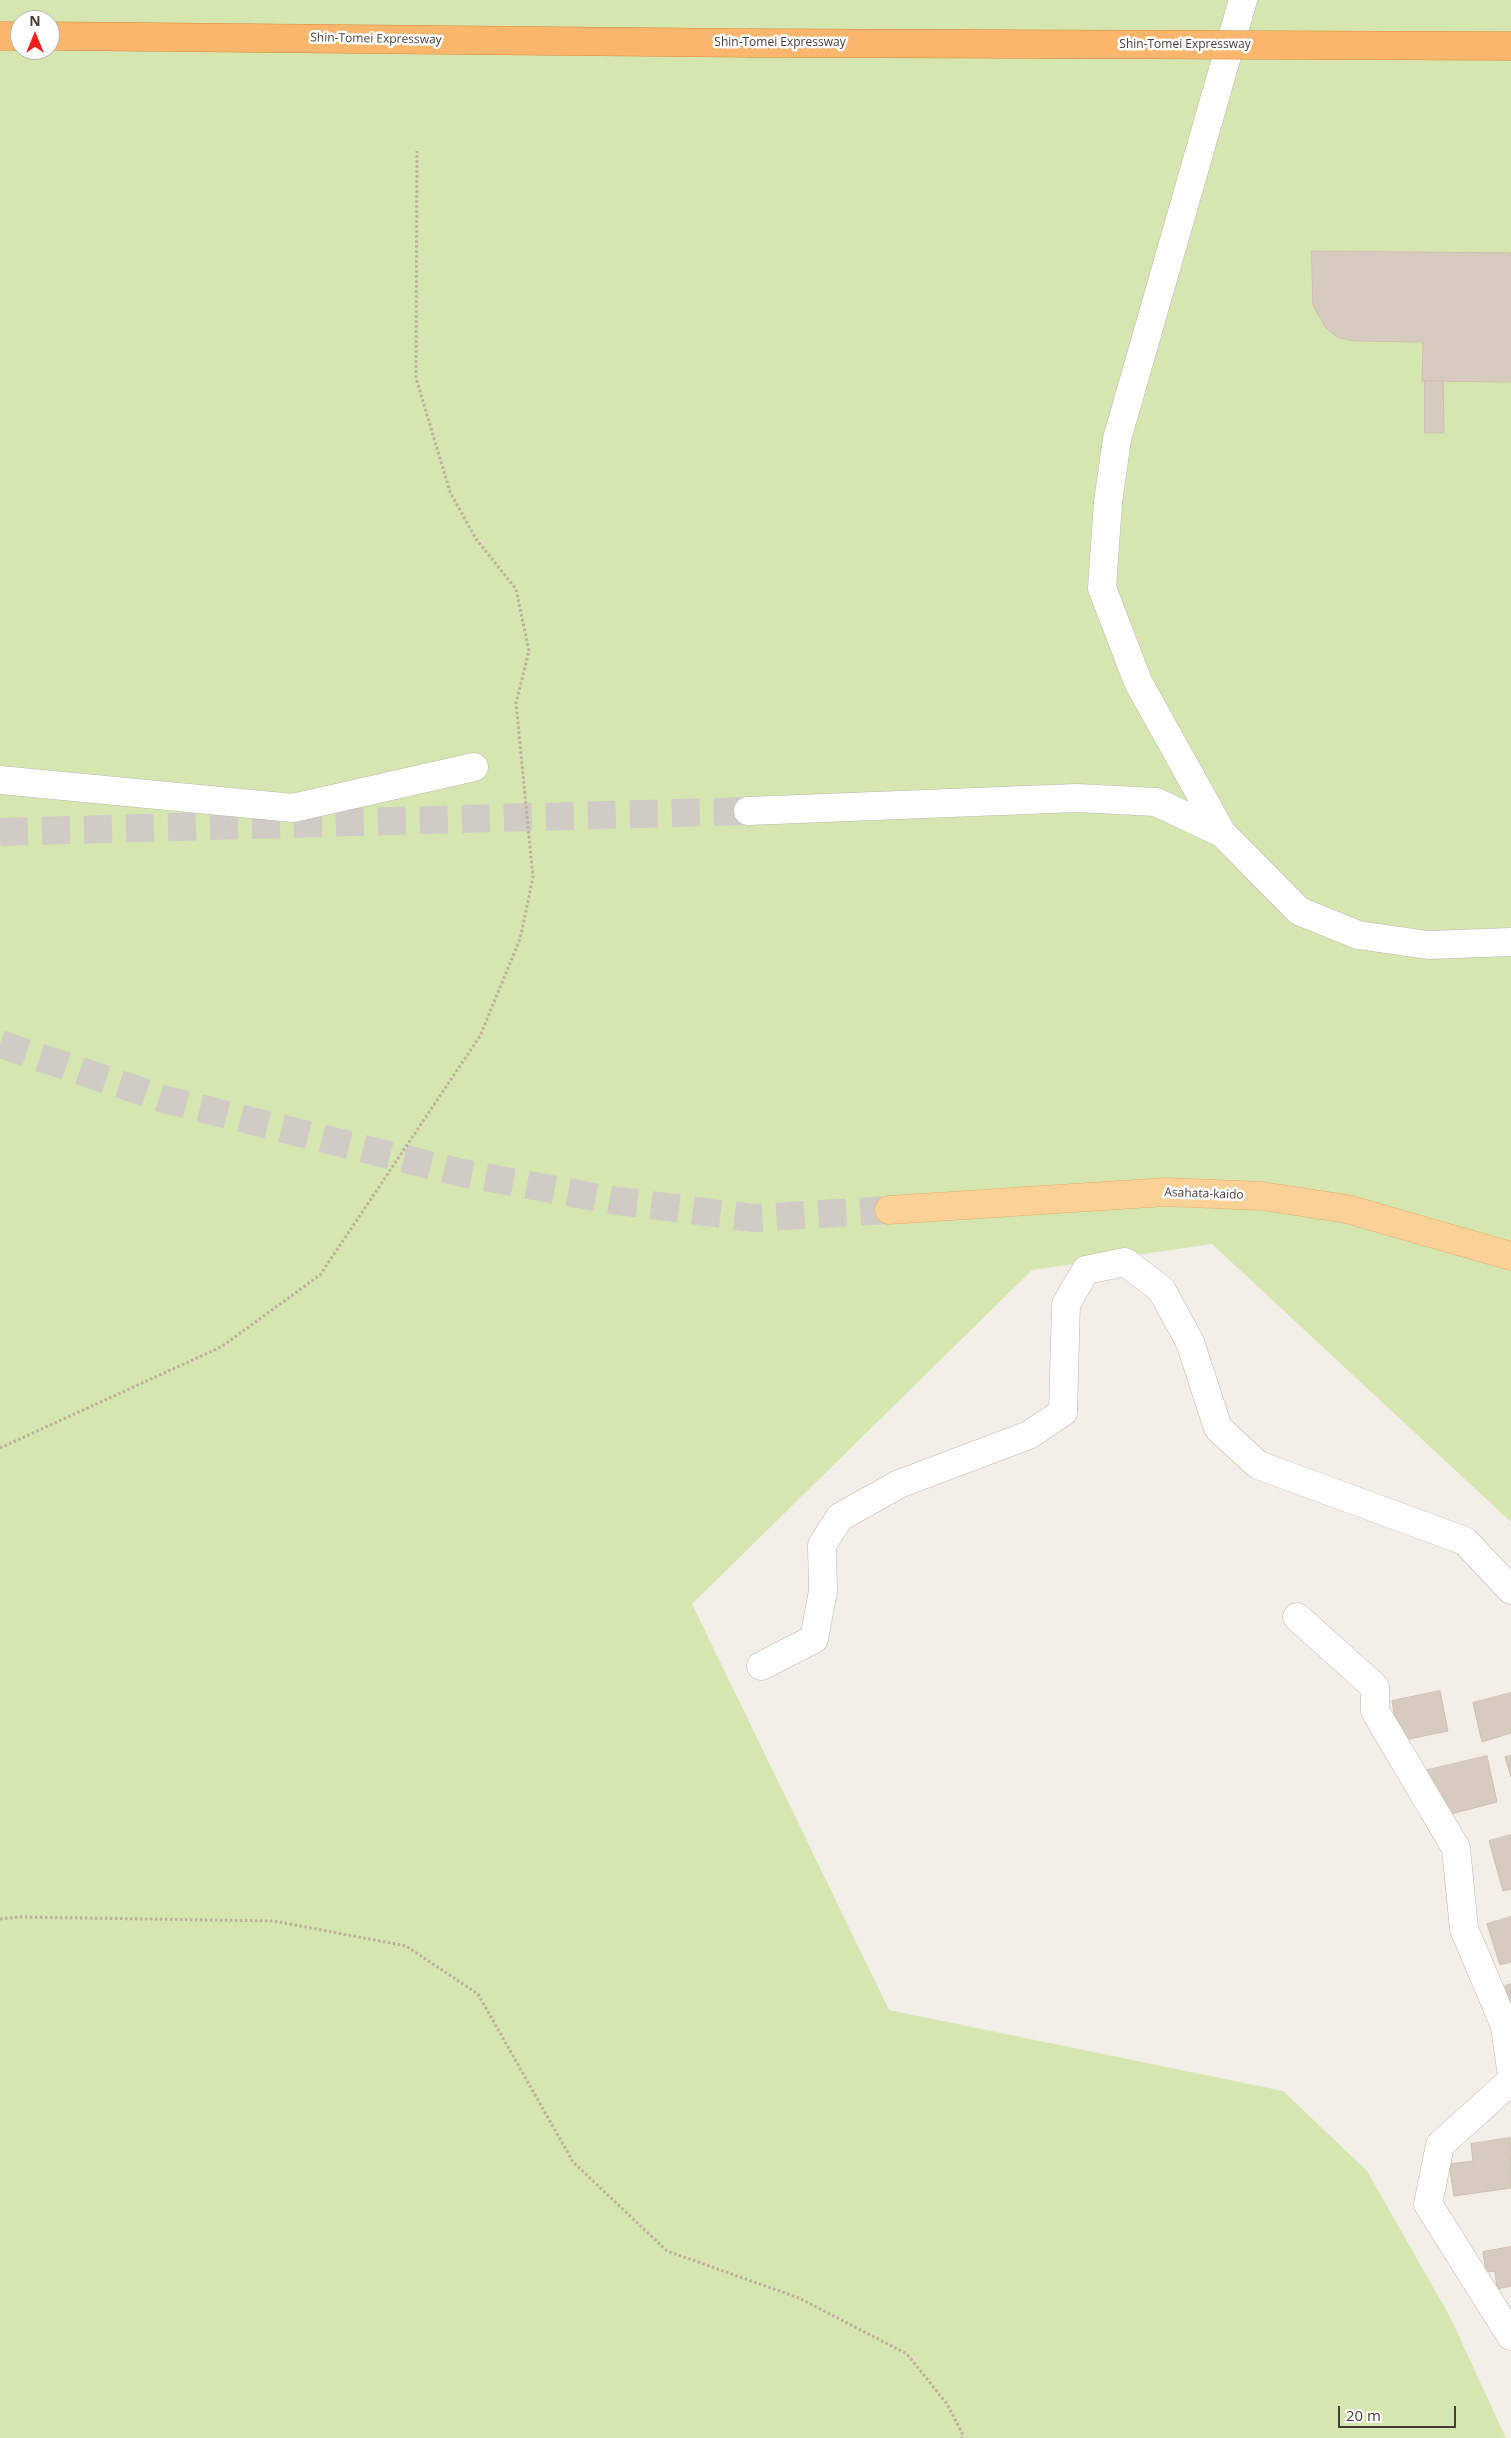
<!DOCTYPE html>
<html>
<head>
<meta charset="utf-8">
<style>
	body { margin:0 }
	#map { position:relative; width:1511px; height:2438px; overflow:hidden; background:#f3eee7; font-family:"Open Sans",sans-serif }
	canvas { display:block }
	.north { position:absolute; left:10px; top:10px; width:50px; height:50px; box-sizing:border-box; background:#fff; border:1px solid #b5b1af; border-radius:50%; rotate:0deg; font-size:14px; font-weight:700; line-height:20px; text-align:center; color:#463d36 }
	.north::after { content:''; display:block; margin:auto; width:18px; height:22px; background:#f31f1e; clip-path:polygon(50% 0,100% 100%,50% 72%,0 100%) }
	.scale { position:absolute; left:1338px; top:2406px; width:118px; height:22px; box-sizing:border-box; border:2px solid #463d36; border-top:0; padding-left:6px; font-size:15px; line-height:18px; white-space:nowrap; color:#463d36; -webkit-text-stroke:4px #fff; paint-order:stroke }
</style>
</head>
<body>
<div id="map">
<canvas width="1511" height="2438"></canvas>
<div class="north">N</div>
<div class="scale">20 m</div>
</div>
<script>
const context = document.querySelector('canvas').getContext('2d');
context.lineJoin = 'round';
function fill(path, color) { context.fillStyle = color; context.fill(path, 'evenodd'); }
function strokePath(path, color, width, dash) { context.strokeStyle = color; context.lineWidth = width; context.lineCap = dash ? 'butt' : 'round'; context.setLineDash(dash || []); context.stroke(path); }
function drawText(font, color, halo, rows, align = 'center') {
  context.font = font + ' "Open Sans",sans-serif'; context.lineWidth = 5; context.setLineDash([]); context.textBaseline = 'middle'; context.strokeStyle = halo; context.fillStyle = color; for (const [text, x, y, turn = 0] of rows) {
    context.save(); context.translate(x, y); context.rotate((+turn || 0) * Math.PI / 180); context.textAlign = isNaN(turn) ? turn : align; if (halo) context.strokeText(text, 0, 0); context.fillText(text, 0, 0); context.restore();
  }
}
const green = new Path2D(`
	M0,0h1511v1522l-299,-278 -180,26 -340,334 197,406 394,81 84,80 83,146 56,121h-1506zM20,20h30v30h-30z`);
const building = new Path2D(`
	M1312,251l199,2v129l-89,-1 1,-39 -69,-1 -17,-4 -12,-10 -12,-22z
	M1425,381h18l1,52h-19z
	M1440,1691l8,40 -49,10 -7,-40z
	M1511,1693v40l-29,9 -9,-39z
	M1487,1756l10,46 -50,13 -7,-22 -9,1 -7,-23z
	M1511,1756v21l-6,-20z
	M1511,1835v54l-8,2 -14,-50z
	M1511,1917v45l-11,3 -13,-41z
	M1511,1984v21l-6,-19z
	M1510,2138l1,50 -57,8 -5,-32 24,-3 -2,-17z
	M1511,2247v39l-14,3 -2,-18 -9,1 -3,-20z`);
const minorTunnel = new Path2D(`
	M0,832l748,-21`);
const primaryTunnel = new Path2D(`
	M0,1044l167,56 295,73 149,27 142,18 136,-8`);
const path = new Path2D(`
	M0,1448l221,-101 99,-72 160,-239 40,-97 13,-62 -17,-174 13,-52 -13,-62 -40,-50 -26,-47 -34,-114 1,-227
	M0,1919l21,-2 253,4 132,25 72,48 95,168 94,89 132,47 108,56 40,50 15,29v5`);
const minor = new Path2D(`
	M0,780l293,28 181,-41
	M748,811l329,-13 79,4 66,31 77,78 59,24 70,10 83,-3
	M1222,833l-84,-151 -36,-94 6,-86 9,-63 126,-439
	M1297,1617l78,70v24l81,137 8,81 41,97 6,43
	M761,1666l53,-27 9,-48 -1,-46 18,-28 59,-33 130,-49 34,-23 3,-108 20,-34 39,-8 36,27 29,53 28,86 40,37 207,76 46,49
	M1511,2081l-71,64 -12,59 83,132`);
const primary = new Path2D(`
	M889,1210l277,-18 96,4 85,13 164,47`);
const motorway = new Path2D(`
	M0,36h20
	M50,36l699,7`);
const motorwayBridge = new Path2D(`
	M749,43l762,3`);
const streetNames = [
	["Shin-Tomei Expressway",376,39,1],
	["Shin-Tomei Expressway",780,43],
	["Shin-Tomei Expressway",1185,45],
	["Asahata-kaido",1204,1194,2]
];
fill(green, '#d6e6b1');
fill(building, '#d7cbc0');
strokePath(building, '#cfbeb0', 1);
strokePath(minorTunnel, '#d0cbc4', 28, [28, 14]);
strokePath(primaryTunnel, '#d0cbc4', 28, [28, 14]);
strokePath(minor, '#c1b7ad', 29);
strokePath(primary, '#e0ab68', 29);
strokePath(motorway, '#d9883b', 29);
strokePath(path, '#bfae9b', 3, [2.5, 2.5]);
strokePath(minor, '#fff', 28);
strokePath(primary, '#fbd198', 28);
strokePath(motorway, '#f9b66c', 28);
strokePath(motorwayBridge, '#d9883b', 29, []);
strokePath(motorwayBridge, '#f9b66c', 28);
drawText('12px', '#463d36', '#fff', streetNames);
</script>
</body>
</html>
